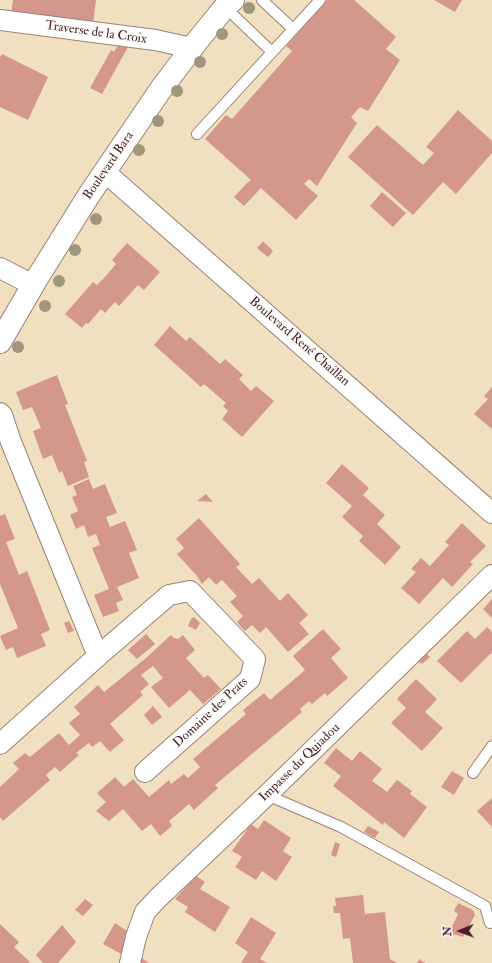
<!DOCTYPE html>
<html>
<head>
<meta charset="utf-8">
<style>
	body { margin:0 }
	#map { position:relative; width:492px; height:963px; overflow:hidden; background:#f0e0c0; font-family:"IM FELL Double Pica",serif }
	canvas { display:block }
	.north { position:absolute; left:440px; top:911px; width:40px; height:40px; -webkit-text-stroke:3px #fdfcf7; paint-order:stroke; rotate:269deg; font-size:11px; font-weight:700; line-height:16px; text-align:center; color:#4a1f2b }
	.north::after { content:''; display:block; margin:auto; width:14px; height:18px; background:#4a1f2b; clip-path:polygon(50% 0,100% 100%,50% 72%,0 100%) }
</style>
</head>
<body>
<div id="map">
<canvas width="492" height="963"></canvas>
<div class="north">N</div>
</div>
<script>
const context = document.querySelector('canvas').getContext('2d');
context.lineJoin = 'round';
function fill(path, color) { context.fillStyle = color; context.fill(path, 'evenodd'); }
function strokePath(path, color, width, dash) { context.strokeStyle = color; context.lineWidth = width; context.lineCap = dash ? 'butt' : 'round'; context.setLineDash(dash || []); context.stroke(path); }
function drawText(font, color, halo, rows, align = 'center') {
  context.font = font + ' "IM FELL Double Pica",serif'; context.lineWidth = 4; context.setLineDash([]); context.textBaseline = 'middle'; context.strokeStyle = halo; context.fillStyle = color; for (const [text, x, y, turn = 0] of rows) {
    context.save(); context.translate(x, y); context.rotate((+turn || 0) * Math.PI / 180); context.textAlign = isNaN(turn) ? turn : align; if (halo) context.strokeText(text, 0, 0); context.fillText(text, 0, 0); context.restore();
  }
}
const building = new Path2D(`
	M13,0h83l-3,24 -82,-11z
	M327,0h27l42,37 -10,12 14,11 -32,51 -8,-4 -9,10 6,6 -40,63 -8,-7 -5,5 14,12 -22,24 -35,-32 -17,18 -10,-9 13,-14 4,-3 -46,-41 21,-24 6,4 60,-68 -6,-5z
	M434,0h28l-7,12z
	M121,40l8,5 -27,49 -12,-6 21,-38 3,2z
	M2,54l46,23 -20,43 -28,-13v-51h1z
	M458,110l34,31v12l-36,41 -13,-12 -30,33 -65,-58 29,-32 46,40 11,-12 -8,-6z
	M382,192l24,21 -13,14 -23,-21z
	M263,241l10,10 -5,6 -11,-9z
	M127,243l33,29 -16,18 -6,-5 -19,21 -4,-4 -10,11 -4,-4 -13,15 -2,-1 -4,5 -17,-14 28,-32 4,3 8,-8 11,-13 -4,-4z
	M170,326l16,15 4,-4 30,27 5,-5 18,16 -4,4 12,12 5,-5 18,15 -32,36 -20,-18 6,-8 -5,-5 3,-3 -22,-19 -3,3 -47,-42z
	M57,375l11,29 -3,1 22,56 -3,1 5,15 -21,9 -6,-15 -3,2 -7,-18 -9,4 -10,-28 8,-3 -9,-21 -9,3 -7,-18z
	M492,387v42l-18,-15 14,-15 -4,-3z
	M342,464l27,24 -6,7 22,20 -8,9 24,23 -16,18 -26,-24 4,-5 -21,-19 10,-11 -26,-23z
	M89,479l4,10 12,-5 12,29 -11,4 4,10 15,-6 12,29 -8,3 10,25 -22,9 6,13 -7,3 3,8 -16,6 -9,-22 15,-6 -17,-41 8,-3 -4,-11 -8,3 -4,-12 -8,4 -6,-14 8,-4 -6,-14 5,-2 -4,-9z
	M206,494l7,8 -16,-1z
	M5,514l10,25 -9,3 13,33 8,-4 23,59 -9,4 5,12 -29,12 -4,-11 -7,3 -6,-14 18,-8 -18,-44v-68z
	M199,518l41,46 -4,3 16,17 7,-6 21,23 8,-8 20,22 -9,8 10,11 -21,18 -22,-25 -6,6 -8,-8 -7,6 -8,-9 6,-6 -13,-14 7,-6 -15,-16 -6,5 -7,-8 -7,7 -5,-8 -20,-22 7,-6 -8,-9z
	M462,523l24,23 -16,16 3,2 -21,23 -9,-9 -24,26 -18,-16 15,-16 -5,-3 10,-11 9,8 19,-21 -4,-3z
	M492,599v19l-9,-9z
	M194,617l6,6 -4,7 -8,-4 3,-7z
	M69,621l5,10 -6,2 -4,-10z
	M487,627l5,5v22l-1,-1 -30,30 -24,-22 30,-30 8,8z
	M323,629l18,20 -10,9 17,20 -21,18 -2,-3 -13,11 -3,-3 -9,8 2,3 -87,73 3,3 -24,22 -5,-6 -20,17 3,5 -12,10 -9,-12 -9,7 -19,-22 -14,12 -13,-10 10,-9 -9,-9 18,-16 9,10 9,-8 16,18 20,-17 2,4 13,-10 4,4 12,-11 -7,-8 53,-45 -3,-4 21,-17 6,7 35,-30 -12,-14z
	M146,634l9,10 -18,15 -9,-9z
	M171,635l3,3 4,1 5,-4 12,15 -9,8 18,20 4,-3 13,14 -18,15 -13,-14 -21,18 -18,-21 12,-9 -10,-12 -12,9 8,9 -9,8 3,3 -33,29 14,16 -14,12 -10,-11 -8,6 -3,-4 -13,10 3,2 -19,17 -5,-5 -9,8 4,5 -47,41 -3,-4v-30l19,-18 -6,-6 12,-10 5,4 29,-24 10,12 11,-10 -11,-12 11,-9 -6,-7 24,-22 6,7 42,-34z
	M425,652l5,5 -8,7 -5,-4z
	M416,679l21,20 -12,13 18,16 -21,23 -31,-28 15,-15 -9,-9z
	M153,706l9,11 -10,8 -8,-10z
	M336,748l16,13 8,-10 22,18 -10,12 15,11 10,-12 15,11 -2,3 17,13 -23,31 -20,-16 -1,3 -50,-39 8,-10 -17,-13z
	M452,771l12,7 -10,17 -13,-8z
	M492,798v29l-15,-16z
	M264,820l27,18 -8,13 9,6 -16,24 -14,-10 -6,9 -21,-13 7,-10 -10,-6 19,-27 7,5z
	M368,826l11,6 -4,6 -11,-6z
	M335,842l5,2 -4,13 -5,-2z
	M196,876l9,6 -5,7 30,18 -15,25 -30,-20 3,-5 -13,-8z
	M363,895l2,19 20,-2 5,47 7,4h-44l-3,-25 -7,1 -3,-26h-6l-1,-7h3l-1,-8z
	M85,899l8,6 -10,11 -8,-6z
	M458,903l15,7 2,5 -12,22 -14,-4 9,-19 -4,-3z
	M251,917l25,16 -16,26 7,4h-26l7,-11 -13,-9z
	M115,923l15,10 -7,22 -20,-11z
	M0,924l19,18 -5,5 16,15 -1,1h-29z
	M62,925l14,17 -18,21h-15l-7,-8z
	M136,954l13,9h-15z
	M419,959l6,4h-8z`);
const lane = new Path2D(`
	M262,0l31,29
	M225,7l47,45
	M197,134l123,-134
	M473,773l19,-27
	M267,795l74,32 144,79 5,17`);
const street = new Path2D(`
	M0,20l155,20 37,8
	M105,172l387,341
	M0,268l33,17
	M0,413l2,2 9,27 87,214 -98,88
	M98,656l71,-61 21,-4 65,68 -5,20 -105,93
	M130,963l6,-26 9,-25 13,-14 109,-103 225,-220`);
const secondary = new Path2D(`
	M0,342l36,-62 53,-85 72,-106 37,-49 27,-33 8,-7`);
const trees = [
	[249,8],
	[222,34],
	[200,62],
	[177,91],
	[158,121],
	[139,150],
	[96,219],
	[75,250],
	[59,281],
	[45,306],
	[18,347]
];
const streetNames = [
	["Traverse de la Croix",96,33,8],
	["Boulevard Bara",109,166,-56],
	["Boulevard René Chaillan",299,342,41],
	["Domaine des Prats",211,713,-43],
	["Impasse du Quiadou",300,763,-44]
];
fill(building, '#d4978c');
strokePath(lane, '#9d8076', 12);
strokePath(street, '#9d8076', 22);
strokePath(secondary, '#9d8076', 24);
strokePath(lane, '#fff', 10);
strokePath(street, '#fff', 20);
strokePath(secondary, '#fff', 22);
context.fillStyle = '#a1967d';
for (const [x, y] of trees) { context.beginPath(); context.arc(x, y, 6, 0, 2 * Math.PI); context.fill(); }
drawText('13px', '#4a1f2b', '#fdfcf7', streetNames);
</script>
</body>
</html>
